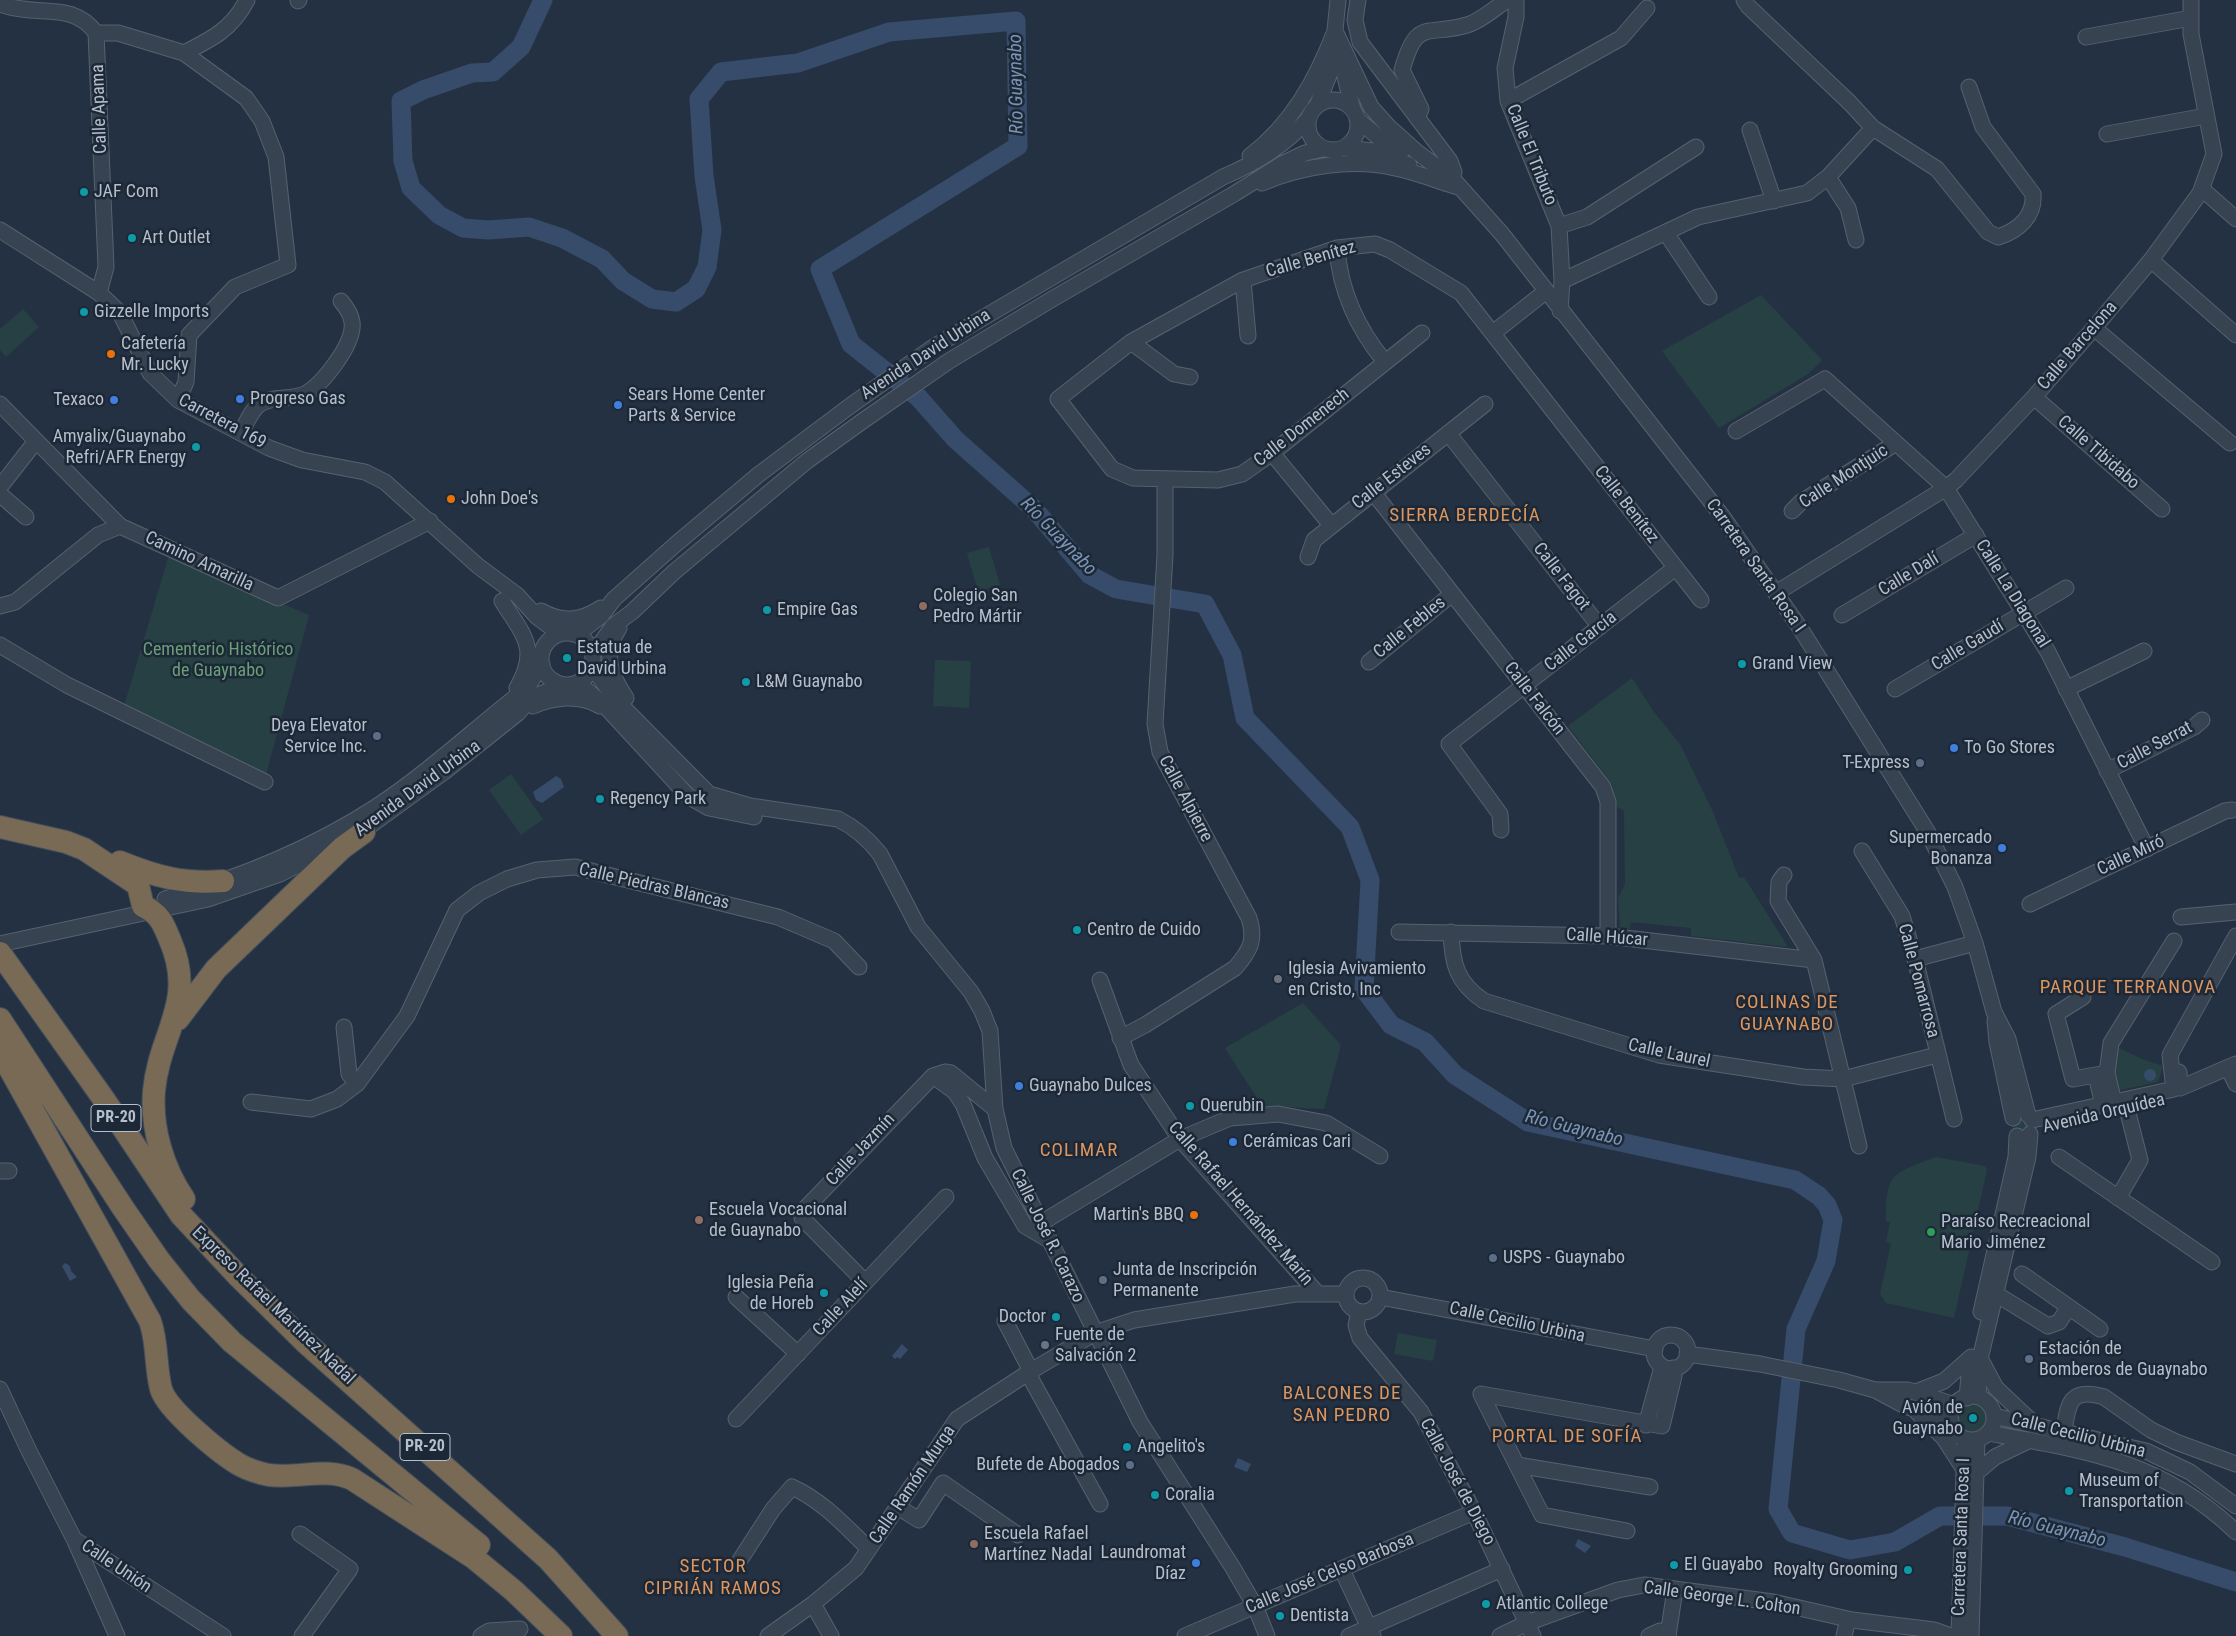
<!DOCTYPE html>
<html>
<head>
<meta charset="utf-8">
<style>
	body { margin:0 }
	canvas { display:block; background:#243142 }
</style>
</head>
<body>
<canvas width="2236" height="1636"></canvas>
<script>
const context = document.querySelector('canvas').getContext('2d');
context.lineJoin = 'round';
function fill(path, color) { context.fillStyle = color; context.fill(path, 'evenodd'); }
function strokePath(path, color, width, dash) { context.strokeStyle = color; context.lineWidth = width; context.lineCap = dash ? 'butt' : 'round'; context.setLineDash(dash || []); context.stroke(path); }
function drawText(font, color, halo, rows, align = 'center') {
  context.font = font + ' "Roboto Condensed",sans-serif'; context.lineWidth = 5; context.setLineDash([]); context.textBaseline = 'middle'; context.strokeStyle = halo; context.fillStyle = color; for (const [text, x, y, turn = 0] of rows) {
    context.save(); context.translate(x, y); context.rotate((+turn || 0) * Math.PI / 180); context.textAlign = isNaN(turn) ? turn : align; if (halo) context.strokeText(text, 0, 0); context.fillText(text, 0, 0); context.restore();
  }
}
const green = new Path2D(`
	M1761,295l61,65 -14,14 -89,54 -57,-77z
	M23,309l16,18 -33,30 -6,-7v-21z
	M989,547l11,38 -22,6 -11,-38z
	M169,555l140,60 -43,160 -142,-69z
	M935,660l36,1 -2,47 -36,-2z
	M1632,678l22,34 26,32 33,68 26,66 5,-1 44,70 -97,-11v-8l-60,-6 -1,7 -10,-2 -2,-29 7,-14 -1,-73 -7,-4 -5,-23 -44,-58z
	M511,774l32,45 -22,16 -32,-45z
	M1303,1003l38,42 -17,64 -62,-3 -37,-58z
	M2115,1046l27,13 21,7 -5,16 -41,9 -3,-13z
	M2023,1116l8,8 -4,10 -14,-6v-4l6,-7z
	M1936,1157l49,9 2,4 -33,148 -68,-15 -6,-9 11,-50 -5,-2 4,-20 -4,-1c0,-49 6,-47 50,-64z
	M1398,1333l39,7 -4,21 -39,-7z
	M1953 1418a19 19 0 1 1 38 0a19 19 0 1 1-38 0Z`);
const water = new Path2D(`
	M556,776l5,3 3,8 -22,16 -6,-3 -3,-8z
	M2144 1075a6 6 0 1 1 12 0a6 6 0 1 1-12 0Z
	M65,1263l5,3 1,5 6,6 -7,4 -8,-15z
	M902,1344l6,6 -8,9 -3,-2 -2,2 -3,-3z
	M1238,1458l13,6 -4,8 -13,-5z
	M1578,1539l13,7 -6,7 -10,-7z`);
const river = new Path2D(`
	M543,0l-22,47 -28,25 -21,1 -49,17 -22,11 2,60 8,27 28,27 24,13 25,2 41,-3 33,11 40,21 21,22 29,18 24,3 20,-13 11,-22 5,-37 -8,-54 -5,-77 22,-27 77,-9 91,-31 127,-11 2,125 -198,123 31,75 68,54 36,41 79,70 56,66 26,14 89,15 27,51 13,63 105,109 20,53 -6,109 27,36 34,17 30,33 73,47 267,58 24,16 8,9 6,15 -7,41 -30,68 -18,180 14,24 58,17 45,-8 45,-26h67l118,31 111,35`);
const minor = new Path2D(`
	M1358,0l-3,20 5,22 90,119 4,11 -2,6
	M1516,0v17l-11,51 3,33 51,125 3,55 -2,30
	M1744,0l4,6 102,97 23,25
	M298,1l1,-1
	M0,4c38,14 72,-4 96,29l10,234 -7,26
	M1335,31l36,76 17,19 29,26 35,26 50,56 221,283 77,111 127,203 28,56 20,56 19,69 14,27 20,76
	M96,33h22l66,20 62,45 16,23 14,36 12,108 -53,22 -46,48 -3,47 -8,18
	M2086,37l105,-19
	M184,53c28,-14 48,-24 63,-53
	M1341,60l12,50
	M1308 125a25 25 0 1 1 50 0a25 25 0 1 1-50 0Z
	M1508,101l113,-63 26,-30
	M1317,106l14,-36 7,-70
	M1417,118l4,-9 -19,-39c15,-53 24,-33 65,-45 14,-4 28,-17 40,-25
	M1357,119l27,23 17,10
	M1750,130l24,71
	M2107,134l99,-18
	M1343,148l30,3 36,14
	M1250,156c42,-32 66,-76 85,-125
	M1828,177l20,31 8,32
	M1262,183c40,-17 90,-25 133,-15 21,4 42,13 63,19
	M2202,189l34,30
	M1559,226l28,-9 109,-70
	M0,230l99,63 21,20 30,60 28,27 91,48 33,12 63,12 20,10 93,84 39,29 20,22 23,17
	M1666,233l43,64
	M1337,248c3,43 20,80 48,114
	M2151,260l85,75
	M1243,280l5,56
	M1562,281l136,-64 109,-24 21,-16 45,-49 64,41 51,63 10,5c20,-6 37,-21 35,-43l-50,-67 -14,-40
	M2094,328l136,115
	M1422,333l-150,120 -30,21 -24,6 -85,-2 -21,-9 -54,-70 73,-57 112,-62 94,-32 38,-4 15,6 71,43 240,307
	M1493,333l52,-41
	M1131,342l43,32 16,3
	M2034,397l128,112
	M0,404l120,122 158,72 152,-77
	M1736,431l89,-52 121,109 102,164 99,197
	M241,433c5,-9 10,-23 19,-29 12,-8 31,-4 45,-10 18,-10 50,-51 47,-72 -1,-8 -6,-15 -11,-21
	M1448,433l152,194
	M1272,453l59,72
	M0,487l36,-46
	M1373,492l230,295 5,15v134
	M0,497h3l23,20
	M1792,511l9,-9 95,-59
	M1308,557l6,-17 171,-136
	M1776,593l170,-105 10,-8 78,-83 60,-69 57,-68 49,-67 14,-39 -23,-120v-34
	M502,601c21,34 38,47 15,87
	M0,606l15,-4 83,-67 22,-9
	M541,611c21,12 40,10 60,-3
	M1842,615l134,-80
	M619,628c-17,26 -9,46 7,70
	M541 659a26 26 0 1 1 52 0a26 26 0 1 1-52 0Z
	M573,634l7,-2 21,-16 13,-17 62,-55 82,-69 92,-69 85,-60 288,-169c33,-14 62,-31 85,-58
	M0,645l67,40 198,97
	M593,654l20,-28 19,-14 42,-40 133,-111 57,-41 85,-59 105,-63 180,-104 48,-30 23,-11 18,-4
	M1369,662l83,-68
	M593,663l4,11 21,28 91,92 41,12 88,13c16,8 31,21 42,35l38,73 53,65 11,19 8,20 5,78 9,39 136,274 93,146 22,38 12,30
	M574,684l9,3 20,17 85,92 21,12 45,9
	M1895,689l171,-101
	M2066,689l78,-38
	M533,706c21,-9 46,-12 67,0
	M2107,771l87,-44 8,-7
	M1501,830l-1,-16 -51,-70 226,-176
	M356,836l88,-64 74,-59 14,-16 33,-12
	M1862,851l40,65 13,43 39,160
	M1784,875l-5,7 -1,19 36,59 45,186
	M165,899c75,-21 146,-50 211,-92 50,-33 94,-74 141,-111l13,-13 12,-19
	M2030,904l195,-93 7,-1
	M2181,917l55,-5
	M1399,932l209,4 206,24
	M1451,932c1,32 6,51 33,69l175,54 144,22 40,2 94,-24
	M0,944l208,-45 72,-25 55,-28
	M1915,959l60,-16
	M1100,980l31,85 49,74 137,154
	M2083,997l-27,17 17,65 34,-6
	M1995,1021l2,21 16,76
	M344,1027l5,47 8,10
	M1120,1038l25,-13 90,-57c15,-17 21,-28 14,-50l-89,-166 -5,-28 10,-169v-75
	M2228,1068l8,16
	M2179,1072l1,16 56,-24
	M2096,1075l7,30
	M933,1076l22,16 8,12 22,54 40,68 24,14
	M251,1102l60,7 26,-10 20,-15 50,-68 50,-106 22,-17 28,-14 30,-9 38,-3 203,50 56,24 25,26
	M2114,1103l-7,-30 4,-30 63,-102
	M2032,1120l142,-31 -4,-34 66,-119
	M2059,1157l153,105
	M0,1171h9
	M2118,1198l22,-38 -13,-51
	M1041,1223l139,-84 50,-21 48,-4 48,9 54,33
	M2022,1274l78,55
	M1346 1295a17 17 0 1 1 34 0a17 17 0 1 1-34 0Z
	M865,1282l-58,-59 -5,-5 1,-7 130,-135 12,-4 6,1 44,36
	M1996,1294l52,32 11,-4 10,-15
	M736,1297l62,57
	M1380,1297l275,52
	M1359,1312l-3,13 4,13 61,74 53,100 59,124
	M1981,1312l35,-155 1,-21
	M1005,1321l26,50v8l69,125
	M1654 1352a17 17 0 1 1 34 0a17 17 0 1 1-34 0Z
	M1687,1354l73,10 79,16 36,10 30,16 46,14
	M1981,1360l15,28 35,33
	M0,1389l29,62 45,88 149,97
	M1877,1390h31l47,15
	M1916,1392l28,-11 27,-24
	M1950 1418a22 22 0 1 1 44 0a22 22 0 1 1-44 0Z
	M1978,1397l2,-38 48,-202 2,-23
	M1967,1398l3,-34
	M1917,1412l26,25 20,31
	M1994,1416l152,35 44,21 46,34
	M736,1419l210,-222
	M1646,1425l16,-58
	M2064,1431c4,-28 6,-44 40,-34l47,33 25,12 60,22
	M1988,1433c96,17 175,28 248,99
	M1517,1465l133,22
	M1976,1473l19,-16 35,-17
	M898,1507l21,13 24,-37 75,52
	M1627,1531l-85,-16 -61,-121 181,32 12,-50 -1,-8
	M300,1534l50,35 -48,67
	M75,1541l42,95
	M740,1560l33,-51 19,-22c31,14 53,39 77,62
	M1342,1570l31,66
	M813,1604l18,32
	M481,1636l8,-5 31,-2
	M768,1636l45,-32 43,-36 101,-149 74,-48 64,-38 39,-13 161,-26h51
	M1185,1636l289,-124
	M1349,1636l153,-67
	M1500,1636l27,-13 91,-33 26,-5 129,17 79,18 82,10 17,6
	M1649,1636l11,-5 8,1
	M1668,1636l7,-47
	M1844,1636l4,-17
	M1959,1636l6,-197
	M1971,1636l6,-196`);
const highway = new Path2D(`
	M0,827l66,15 18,7 54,36 5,21c17,8 20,17 27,34 27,62 -11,93 -16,151 -3,37 9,77 30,108
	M120,862c37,15 63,22 103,19
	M0,953l103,145 78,117 58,62 66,65 243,217 69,77
	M0,1019l123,189 36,52 32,40 41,42 247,203
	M178,1019l38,-50 126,-121 22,-16
	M0,1051l150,270c8,22 5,45 11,68 6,21 60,65 79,76 9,5 19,8 29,10 29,4 56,-8 83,4l122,79 40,33 47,45`);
const markers = [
	[84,192,5,"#0f9aa8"],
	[132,238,5,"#0f9aa8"],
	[84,312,5,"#0f9aa8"],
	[111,354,5,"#e8710a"],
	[240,399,5,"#3f7fe0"],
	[114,400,5,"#3f7fe0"],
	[618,405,5,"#3f7fe0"],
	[196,447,5,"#0f9aa8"],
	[451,499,5,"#e8710a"],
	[923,606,5,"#8d6e63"],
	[767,610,5,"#0f9aa8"],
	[567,658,5,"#0f9aa8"],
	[1742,664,5,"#0f9aa8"],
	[746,682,5,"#0f9aa8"],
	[377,736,5,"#5c6f8a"],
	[1954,748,5,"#3f7fe0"],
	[1920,763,5,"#5c6f8a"],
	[600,799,5,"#0f9aa8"],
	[2002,848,5,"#3f7fe0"],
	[1077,930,5,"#0f9aa8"],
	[1278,979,5,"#6b7280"],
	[1019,1086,5,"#3f7fe0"],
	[1190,1106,5,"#0f9aa8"],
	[1233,1142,5,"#3f7fe0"],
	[1194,1215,5,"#e8710a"],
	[699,1220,5,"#8d6e63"],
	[1931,1232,5,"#2e9e5b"],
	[1493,1258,5,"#5c6f8a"],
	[1103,1280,5,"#5c6f8a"],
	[824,1293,5,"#0f9aa8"],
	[1056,1317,5,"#0f9aa8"],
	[1045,1345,5,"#6b7280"],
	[2029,1359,5,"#5c6f8a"],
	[1973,1418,5,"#0f9aa8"],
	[1127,1447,5,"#0f9aa8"],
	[1130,1465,5,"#5c6f8a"],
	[2069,1491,5,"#0f9aa8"],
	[1155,1495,5,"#0f9aa8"],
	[974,1544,5,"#8d6e63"],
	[1196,1563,5,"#3f7fe0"],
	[1674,1565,5,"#0f9aa8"],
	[1908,1570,5,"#0f9aa8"],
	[1486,1604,5,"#0f9aa8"],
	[1280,1616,5,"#0f9aa8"]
];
const shields = [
	[116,1118,50],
	[425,1447,50]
];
const shieldNames = [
	["PR-20",116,1118],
	["PR-20",425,1447]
];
const streetNames = [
	["Calle Apama",100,109,-92],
	["Calle El Tributo",1531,155,68],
	["Calle Benítez",1311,260,-16],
	["Calle Barcelona",2078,346,-49],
	["Avenida David Urbina",926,355,-33],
	["Carretera 169",222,422,28],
	["Calle Domenech",1302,428,-38],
	["Calle Tibidabo",2098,453,41],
	["Calle Esteves",1392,477,-38],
	["Calle Montjuic",1844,477,-33],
	["Calle Benítez",1626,505,52],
	["Camino Amarilla",199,562,25],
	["Carretera Santa Rosa I",1755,566,55],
	["Calle Dalí",1909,575,-31],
	["Calle Fagot",1561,577,52],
	["Calle La Diagonal",2012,594,58],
	["Calle Febles",1410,628,-39],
	["Calle García",1581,642,-38],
	["Calle Gaudí",1968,646,-31],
	["Calle Falcón",1534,699,52],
	["Calle Serrat",2155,746,-28],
	["Avenida David Urbina",418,789,-36],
	["Calle Alpierre",1185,799,62],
	["Calle Miró",2131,856,-25],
	["Calle Piedras Blancas",654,887,13],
	["Calle Húcar",1607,938,4],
	["Calle Pomarrosa",1918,981,75],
	["Calle Laurel",1669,1054,12],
	["Avenida Orquídea",2104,1114,-13],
	["Calle Jazmín",861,1150,-47],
	["Calle Rafael Hernández Marín",1240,1204,49],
	["Calle José R. Carazo",1047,1236,64],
	["Expreso Rafael Martínez Nadal",273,1306,44],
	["Calle Alelí",841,1308,-47],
	["Calle Cecilio Urbina",1517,1323,12],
	["Calle Cecilio Urbina",2078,1436,14],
	["Calle José de Diego",1457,1482,62],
	["Calle Ramón Murga",913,1485,-56],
	["Carretera Santa Rosa I",1962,1537,-88],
	["Calle Unión",116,1567,34],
	["Calle José Celso Barbosa",1330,1574,-23],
	["Calle George L. Colton",1722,1599,8]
];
const poiNames = [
	["JAF Com",94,192],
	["Art Outlet",142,238],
	["Gizzelle Imports",94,312],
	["Cafetería",121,344],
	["Mr. Lucky",121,365],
	["Sears Home Center",628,395],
	["Parts & Service",628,416],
	["Progreso Gas",250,399],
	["Texaco",104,400,"right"],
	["Amyalix/Guaynabo",186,437,"right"],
	["Refri/AFR Energy",186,458,"right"],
	["John Doe's",461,499],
	["Colegio San",933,596],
	["Pedro Mártir",933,617],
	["Empire Gas",777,610],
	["Estatua de",577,648],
	["David Urbina",577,669],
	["Grand View",1752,664],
	["L&M Guaynabo",756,682],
	["Deya Elevator",367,726,"right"],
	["Service Inc.",367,747,"right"],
	["To Go Stores",1964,748],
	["T-Express",1910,763,"right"],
	["Regency Park",610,799],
	["Supermercado",1992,838,"right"],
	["Bonanza",1992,859,"right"],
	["Centro de Cuido",1087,930],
	["Iglesia Avivamiento",1288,969],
	["en Cristo, Inc",1288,990],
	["Guaynabo Dulces",1029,1086],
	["Querubin",1200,1106],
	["Cerámicas Cari",1243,1142],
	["Escuela Vocacional",709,1210],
	["de Guaynabo",709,1231],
	["Martin's BBQ",1184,1215,"right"],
	["Paraíso Recreacional",1941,1222],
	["Mario Jiménez",1941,1243],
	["USPS - Guaynabo",1503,1258],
	["Junta de Inscripción",1113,1270],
	["Permanente",1113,1291],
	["Iglesia Peña",814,1283,"right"],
	["de Horeb",814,1304,"right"],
	["Doctor",1046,1317,"right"],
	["Fuente de",1055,1335],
	["Salvación 2",1055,1356],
	["Estación de",2039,1349],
	["Bomberos de Guaynabo",2039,1370],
	["Avión de",1963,1408,"right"],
	["Guaynabo",1963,1429,"right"],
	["Angelito's",1137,1447],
	["Bufete de Abogados",1120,1465,"right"],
	["Museum of",2079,1481],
	["Transportation",2079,1502],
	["Coralia",1165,1495],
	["Escuela Rafael",984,1534],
	["Martínez Nadal",984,1555],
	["Laundromat",1186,1553,"right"],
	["Díaz",1186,1574,"right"],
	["El Guayabo",1684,1565],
	["Royalty Grooming",1898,1570,"right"],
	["Atlantic College",1496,1604],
	["Dentista",1290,1616]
];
const parkNames = [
	["Cementerio Histórico",218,650],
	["de Guaynabo",218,671]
];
const waterNames = [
	["Río Guaynabo",1017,84,-91],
	["Río Guaynabo",1058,537,46],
	["Río Guaynabo",1574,1129,14],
	["Río Guaynabo",2057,1530,14]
];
const neighbourhoodNames = [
	["SIERRA BERDECÍA",1465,516],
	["PARQUE TERRANOVA",2128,988],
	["COLINAS DE",1787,1003],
	["GUAYNABO",1787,1025],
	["COLIMAR",1079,1151],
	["BALCONES DE",1342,1394],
	["SAN PEDRO",1342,1416],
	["PORTAL DE SOFÍA",1567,1437],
	["SECTOR",713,1567],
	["CIPRIÁN RAMOS",713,1589]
];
fill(green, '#264043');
fill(water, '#374c6a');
strokePath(river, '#374c6a', 19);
strokePath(minor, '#56616f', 17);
strokePath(highway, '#434e5c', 24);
strokePath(minor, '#384352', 15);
strokePath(highway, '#786a55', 22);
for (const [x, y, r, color] of markers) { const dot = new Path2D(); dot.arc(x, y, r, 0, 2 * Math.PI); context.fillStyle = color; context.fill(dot); strokePath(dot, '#1d2837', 2); }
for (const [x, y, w] of shields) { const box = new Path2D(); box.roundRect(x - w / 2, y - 13.5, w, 27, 4); context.fillStyle = '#1d2837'; context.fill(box); strokePath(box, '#b5becc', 1); }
drawText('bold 16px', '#b5becc', null, shieldNames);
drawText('18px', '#b5becc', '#1d2837', streetNames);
drawText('18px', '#b5becc', '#1d2837', poiNames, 'left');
drawText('18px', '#6a9f77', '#1d2837', parkNames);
drawText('italic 19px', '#7b94b5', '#1d2837', waterNames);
context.letterSpacing = '1px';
drawText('19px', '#dd965f', '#1d2837', neighbourhoodNames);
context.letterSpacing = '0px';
</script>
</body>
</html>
